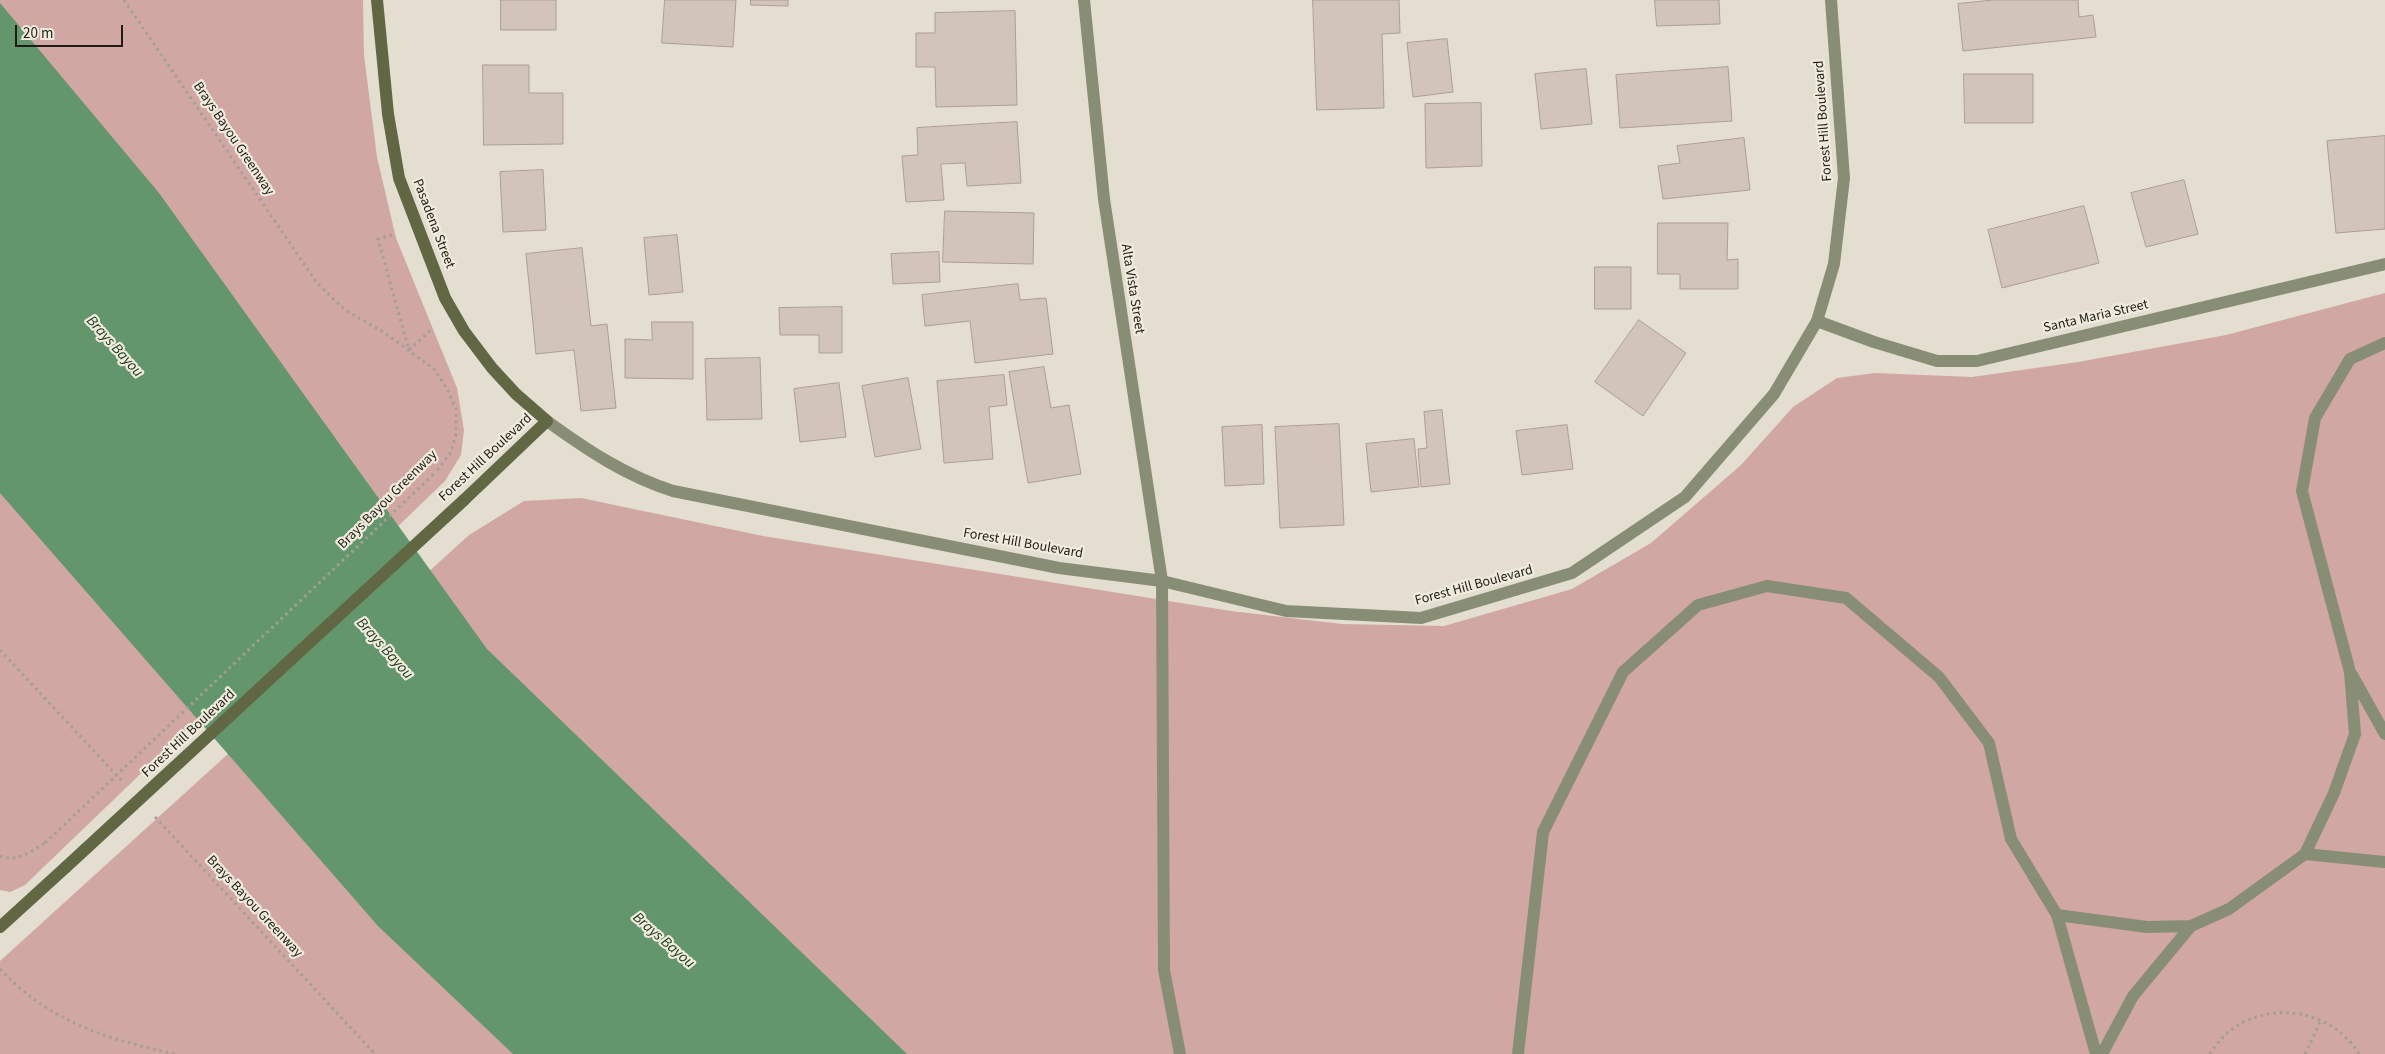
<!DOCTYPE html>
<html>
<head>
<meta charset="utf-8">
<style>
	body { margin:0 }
	#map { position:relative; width:2385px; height:1054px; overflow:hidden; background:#e4ded0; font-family:"Source Sans 3",sans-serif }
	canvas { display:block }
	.scale { position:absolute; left:15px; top:25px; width:108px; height:22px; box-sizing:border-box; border:2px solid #1e1c17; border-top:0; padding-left:6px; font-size:15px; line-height:18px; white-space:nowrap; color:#1e1c17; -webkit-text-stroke:4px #f1ebdd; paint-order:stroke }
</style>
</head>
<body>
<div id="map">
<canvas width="2385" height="1054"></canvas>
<div class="scale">20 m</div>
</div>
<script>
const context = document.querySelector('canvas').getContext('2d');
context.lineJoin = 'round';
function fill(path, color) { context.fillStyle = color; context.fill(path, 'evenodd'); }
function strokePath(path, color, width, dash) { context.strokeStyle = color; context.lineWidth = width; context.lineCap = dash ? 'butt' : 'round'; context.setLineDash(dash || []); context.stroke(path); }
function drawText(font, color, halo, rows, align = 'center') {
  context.font = font + ' "Source Sans 3",sans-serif'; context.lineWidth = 4.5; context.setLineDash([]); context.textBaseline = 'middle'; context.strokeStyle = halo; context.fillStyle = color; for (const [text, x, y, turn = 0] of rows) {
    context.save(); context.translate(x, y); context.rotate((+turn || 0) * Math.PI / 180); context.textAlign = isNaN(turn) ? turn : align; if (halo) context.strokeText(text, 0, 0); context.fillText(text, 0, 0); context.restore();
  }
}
const green = new Path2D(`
	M0,0h363l1,55 13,102 19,81 61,150 7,42 -3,25 -16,26 -420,404 -15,7 -10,-2z
	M2385,293v761h-2385v-93l469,-426 55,-34 57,-3 182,38 468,75 111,13 102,2 128,-37 79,-46 90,-78 52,-58 44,-29 38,-5 97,4 106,-15 148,-27z`);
const water = new Path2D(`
	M0,3l159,190 328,456 420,405h-394l-135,-128 -378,-433z`);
const building = new Path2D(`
	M501,0h55v30h-55z
	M665,0h71l-3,47 -71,-4z
	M751,0h37v6l-37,-1z
	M1313,0h86l1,33 -18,1 2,74 -67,2z
	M1655,0h64l1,24 -63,2z
	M1993,0h85l1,17 14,-2 3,22 -133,14 -5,-47z
	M1015,11l2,94 -81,2 -1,-40h-19v-34h19v-20z
	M1447,39l6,53 -40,5 -6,-54z
	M483,65h46v28h34v51l-79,1z
	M1728,67l4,54 -112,7 -4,-53z
	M1586,69l6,55 -51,5 -6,-55z
	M1964,74h69v49h-68z
	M1481,103l1,63 -56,2 -1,-64z
	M1017,122l4,61 -54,3 -2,-23 -24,1 3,36 -38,2 -4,-46 16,-1 -1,-27z
	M2385,136v93l-49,4 -9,-92z
	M1744,138l6,52 -87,9 -5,-33 22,-3 -3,-17z
	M543,170l3,60 -43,2 -3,-60z
	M2184,180l14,54 -52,13 -15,-54z
	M2084,206l15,57 -97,25 -14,-58z
	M945,211l89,2 -1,51 -90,-2z
	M1658,223h70l-1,37 11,-1v30h-58v-15h-22z
	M677,235l6,57 -34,3 -5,-57z
	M582,248l9,78 16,-2 9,84 -35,3 -7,-61 -38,4 -10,-100z
	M939,252l1,30 -47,2 -2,-30z
	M1595,267h36v42h-36z
	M1018,284l2,16 26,-2 7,56 -78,9 -5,-42 -45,5 -3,-31z
	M842,307v46h-23v-18h-39l-1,-27z
	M1639,320l47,33 -43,63 -48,-34z
	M652,322h41v57l-68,-1v-39l27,1z
	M760,358l2,61 -55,1 -2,-61z
	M1044,367l7,41 18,-3 12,69 -53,9 -19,-111z
	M1004,375l3,30 -18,2 4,52 -49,4 -7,-82z
	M908,378l13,71 -46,8 -13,-71z
	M839,383l7,54 -46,5 -6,-53z
	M1442,410l8,74 -29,3 -3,-38 9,-1 -3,-36z
	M1339,424l5,101 -64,3 -5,-101z
	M1262,425l2,59 -39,2 -3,-59z
	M1567,425l6,44 -51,6 -6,-44z
	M1414,439l5,48 -48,5 -5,-48z`);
const path = new Path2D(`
	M124,0l193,283 28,27 40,23 49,36 12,18 10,22v25l-5,18 -15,20
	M392,235l-14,4 31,111 24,-22
	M0,650l122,131
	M155,817l220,237
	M0,856c16,7 32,-5 45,-13
	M0,969c50,53 106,70 175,85
	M2210,1054c33,-56 116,-54 149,0
	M2305,1054l16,-34`);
const lane = new Path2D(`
	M1162,581l2,389 16,84
	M2352,675l33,59
	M2305,854l80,8
	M2057,915l39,139
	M1518,1054l25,-222 80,-160 75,-67 69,-19 79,12 93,79 50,66 22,96 46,76 90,12 44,-1 38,-17 76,-55 29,-61 21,-59 -5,-62 -48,-181 13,-73 35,-59 35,-16
	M2102,1054l31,-58 58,-70`);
const street = new Path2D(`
	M1084,0l20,199 58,382
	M1817,321l57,21 63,19h40l408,-97
	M547,421c40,29 79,55 126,70l386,77 103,13 124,30 135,7 151,-45 113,-76 89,-103 43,-73 17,-57 10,-86 -13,-178`);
const secondary = new Path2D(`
	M377,0l11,114 11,64 46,120 19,33 28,37 24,26 31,27 -83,79
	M0,927l66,-60`);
const pathBridge = new Path2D(`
	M45,843l391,-371`);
const secondaryBridge = new Path2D(`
	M66,867l398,-367`);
const streetNames = [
	["Forest Hill Boulevard",1824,121,-94],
	["Brays Bayou Greenway",233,139,56],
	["Pasadena Street",433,224,69],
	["Alta Vista Street",1132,289,81],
	["Santa Maria Street",2096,317,-13],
	["Forest Hill Boulevard",486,458,-43],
	["Brays Bayou Greenway",388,500,-45],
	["Forest Hill Boulevard",1023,544,10],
	["Forest Hill Boulevard",1474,586,-15],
	["Forest Hill Boulevard",189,734,-43],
	["Brays Bayou Greenway",254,907,47]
];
const waterNames = [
	["Brays Bayou",114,347,48],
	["Brays Bayou",384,649,48],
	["Brays Bayou",663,941,41]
];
fill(green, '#d1a7a4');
fill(water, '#64966d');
fill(building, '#d2c4bb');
strokePath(building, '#ab9e95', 1);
strokePath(path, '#a49f94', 3, [2.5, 4]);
strokePath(lane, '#888e75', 12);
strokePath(street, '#888e75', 12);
strokePath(secondary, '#606742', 12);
strokePath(pathBridge, '#a49f94', 3, [2.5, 4]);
strokePath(secondaryBridge, '#606742', 12);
drawText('14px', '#1e1c17', '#f1ebdd', streetNames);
drawText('italic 15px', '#0f3518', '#f1ebdd', waterNames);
</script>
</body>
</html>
